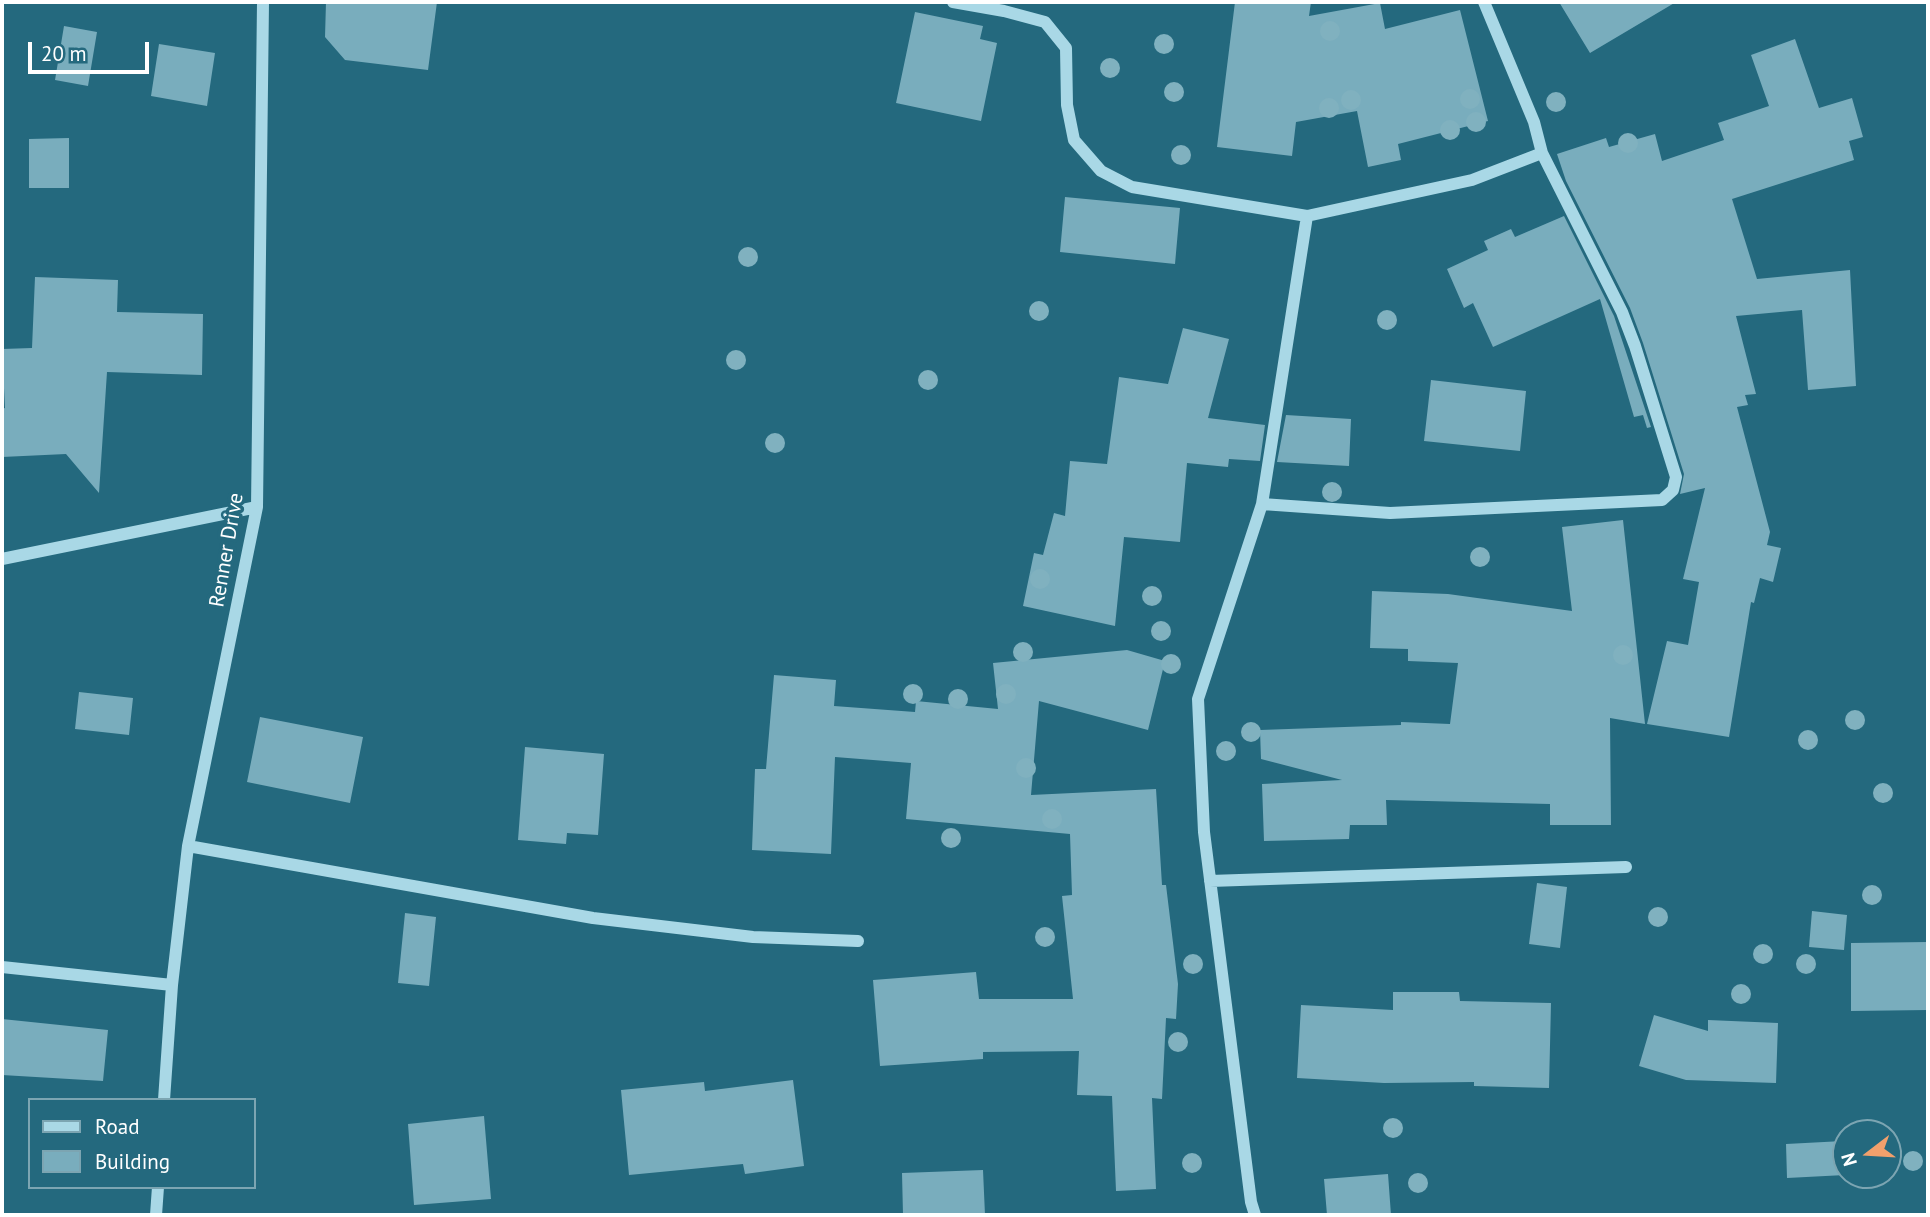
<!DOCTYPE html>
<html>
<head>
<meta charset="utf-8">
<style>
	body { margin:0 }
	#map { position:relative; width:1930px; height:1217px; overflow:hidden; background:#24697e; font-family:"PT Sans",sans-serif }
	canvas { display:block }
	.frame { position:absolute; inset:0; border:4px solid #fff; pointer-events:none }
	.legend { position:absolute; left:28px; top:1098px; width:228px; height:91px; box-sizing:border-box; background:#24697e; border:2px solid #7ca5b2; margin:0; padding:9px 12px; list-style:none; font-size:21px; color:#fff }
	.legend li { display:flex; align-items:center; gap:14px; height:35px }
	.legend b { width:35px; border:2px solid #7ca5b2 }
	.north { position:absolute; left:1832px; top:1119px; width:70px; height:70px; box-sizing:border-box; background:#24697e; border:2px solid #7ca5b2; border-radius:50%; rotate:253deg; font-size:19px; font-weight:700; line-height:28px; text-align:center; color:#fff }
	.north::after { content:''; display:block; margin:auto; width:24px; height:32px; background:#f1a06c; clip-path:polygon(50% 0,100% 100%,50% 72%,0 100%) }
	.scale { position:absolute; left:28px; top:42px; width:121px; height:32px; box-sizing:border-box; border:4px solid #fff; border-top:0; padding-left:9px; font-size:21px; line-height:24px; white-space:nowrap; color:#fff; -webkit-text-stroke:5px #24697e; paint-order:stroke }
</style>
</head>
<body>
<div id="map">
<canvas width="1930" height="1217"></canvas>
<div class="frame"></div>
<ul class="legend">
<li><b style="height:9px;background:#a9d8e6"></b>Road</li>
<li><b style="height:19px;background:#79adbd"></b>Building</li>
</ul>
<div class="north">N</div>
<div class="scale">20 m</div>
</div>
<script>
const context = document.querySelector('canvas').getContext('2d');
context.lineJoin = 'round';
function fill(path, color) { context.fillStyle = color; context.fill(path, 'evenodd'); }
function strokePath(path, color, width, dash) { context.strokeStyle = color; context.lineWidth = width; context.lineCap = dash ? 'butt' : 'round'; context.setLineDash(dash || []); context.stroke(path); }
function drawText(font, color, halo, rows, align = 'center') {
  context.font = font + ' "PT Sans",sans-serif'; context.lineWidth = 7; context.setLineDash([]); context.textBaseline = 'middle'; context.strokeStyle = halo; context.fillStyle = color; for (const [text, x, y, turn = 0] of rows) {
    context.save(); context.translate(x, y); context.rotate((+turn || 0) * Math.PI / 180); context.textAlign = isNaN(turn) ? turn : align; if (halo) context.strokeText(text, 0, 0); context.fillText(text, 0, 0); context.restore();
  }
}
const building = new Path2D(`
	M326,2h111l-9,68 -83,-10 -20,-23z
	M1235,2h76l-2,14 71,-13 5,26 75,-19 28,111 -90,23 3,16 -33,7 -11,-56 -61,11 -4,34 -75,-9z
	M1559,2h117l-86,51z
	M915,12l68,14 -3,13 17,4 -16,78 -85,-18z
	M64,26l33,6 -9,54 -33,-6z
	M1795,39l24,69 33,-10 11,39 -14,4 5,19 -122,39 25,80 93,-9 6,116 -48,4 -6,-80 -66,6 20,78 -11,1 3,10 -11,2 33,125 -3,13 14,3 -8,34 -13,-4 -6,25 -3,-1 -22,135 -82,-13 20,-83 21,4 11,-63 -16,-3 22,-91 -25,6 4,-20 -41,-131 -13,-35 -64,-127 -9,-27 49,-16 3,9 46,-13 7,27 62,-21 -6,-17 51,-17 -18,-51z
	M159,44l56,9 -8,53 -56,-10z
	M69,138v50h-40v-49z
	M1065,197l115,11 -5,56 -115,-12z
	M1564,216l50,100 37,111 -4,1 -4,-13 -9,2 -34,-118 -107,48 -20,-44 -9,5 -17,-39 41,-19 -4,-9 27,-12 4,8z
	M35,277l83,3 -1,32 86,2 -1,61 -95,-3 -8,121 -33,-39 -64,3v-48l3,-1 -3,-59 30,-1z
	M1183,328l46,11 -21,79 57,7 -5,36 -31,-2 -1,8 -41,-4 -7,79 -56,-5 -9,89 -92,-20 11,-53 9,2 11,-42 11,3 5,-55 37,3 12,-87 49,7z
	M1431,380l95,11 -6,60 -96,-10z
	M1286,415l65,4 -2,47 -72,-4z
	M1623,520l22,204 -35,-6 1,107h-61v-21l-164,-4 1,25h-37l-1,14 -85,2 -2,-57 80,-4 -81,-21 -1,-29 141,-5v-3l49,2 8,-61 -50,-2v-12l-38,-1 2,-57 76,3 124,17 -10,-84z
	M1127,650l38,11 -17,69 -109,-29 -8,94 125,-6 6,96h4l12,99 -2,35 -10,-1 -4,81 -10,-1 4,91 -40,2 -4,-95 -35,-1 2,-44 -96,1v7l-103,7 -7,-86 103,-8 3,27h94l-11,-103 10,-1 -2,-61 -164,-15 5,-56 -76,-6 -4,97 -79,-4 3,-81h11l8,-94 62,5 -2,26 81,6 1,-11 82,8 -5,-46z
	M79,692l54,6 -4,37 -54,-6z
	M260,717l103,20 -13,66 -103,-21z
	M525,747l79,7 -6,81 -31,-2 -1,11 -48,-4z
	M1537,883l30,4 -7,61 -31,-4z
	M1812,911l35,4 -3,35 -35,-3z
	M405,913l31,4 -7,69 -31,-3z
	M1928,942v68l-77,1v-68z
	M1393,992h66l1,9 91,2 -2,85 -75,-2v-4l-90,1 -87,-5 4,-73 92,5z
	M1654,1015l54,16v-11l70,3 -2,60 -90,-3 -47,-14z
	M2,1019l106,11 -5,51 -101,-6z
	M793,1080l11,86 -59,8 -2,-10 -114,11 -8,-85 83,-8 1,9z
	M484,1116l7,83 -77,6 -6,-81z
	M1843,1141l2,34 -58,3 -1,-34z
	M983,1170l2,45h-82l-1,-42z
	M1388,1174l3,41h-64l-3,-36z`);
const minor = new Path2D(`
	M953,2l51,9 41,11 21,26 1,57 7,35 27,31 31,16 175,29 165,-36 70,-27 -8,-31 -50,-120
	M1262,504l128,9 272,-13 11,-10 3,-13 -41,-131 -13,-34 -80,-159
	M2,559l255,-52
	M188,846l405,72 160,19 105,4
	M1210,881l416,-14
	M2,967l170,18
	M164,1100l8,-115 16,-139 69,-339 6,-505
	M156,1215l2,-28
	M1255,1215l-4,-13 -47,-370 -6,-133 64,-195 45,-288`);
const trees = [
	[1330,31],
	[1164,44],
	[1110,68],
	[1174,92],
	[1470,99],
	[1351,100],
	[1556,102],
	[1329,108],
	[1476,122],
	[1450,130],
	[1628,143],
	[1181,155],
	[748,257],
	[1039,311],
	[1387,320],
	[736,360],
	[928,380],
	[775,443],
	[1332,492],
	[1480,557],
	[1040,579],
	[1152,596],
	[1161,631],
	[1023,652],
	[1623,655],
	[1171,664],
	[913,694],
	[1006,694],
	[958,699],
	[1855,720],
	[1251,732],
	[1808,740],
	[1226,751],
	[1026,768],
	[1883,793],
	[1052,819],
	[951,838],
	[1872,895],
	[1658,917],
	[1045,937],
	[1763,954],
	[1193,964],
	[1806,964],
	[1741,994],
	[1178,1042],
	[1393,1128],
	[1913,1161],
	[1192,1163],
	[1418,1183]
];
const streetNames = [
	["Renner Drive",227,550,-80]
];
fill(building, '#79adbd');
strokePath(minor, '#a9d8e6', 12);
context.fillStyle = '#80b1bf';
for (const [x, y] of trees) { context.beginPath(); context.arc(x, y, 10, 0, 2 * Math.PI); context.fill(); }
drawText('21px', '#fff', '#24697e', streetNames);
</script>
</body>
</html>
